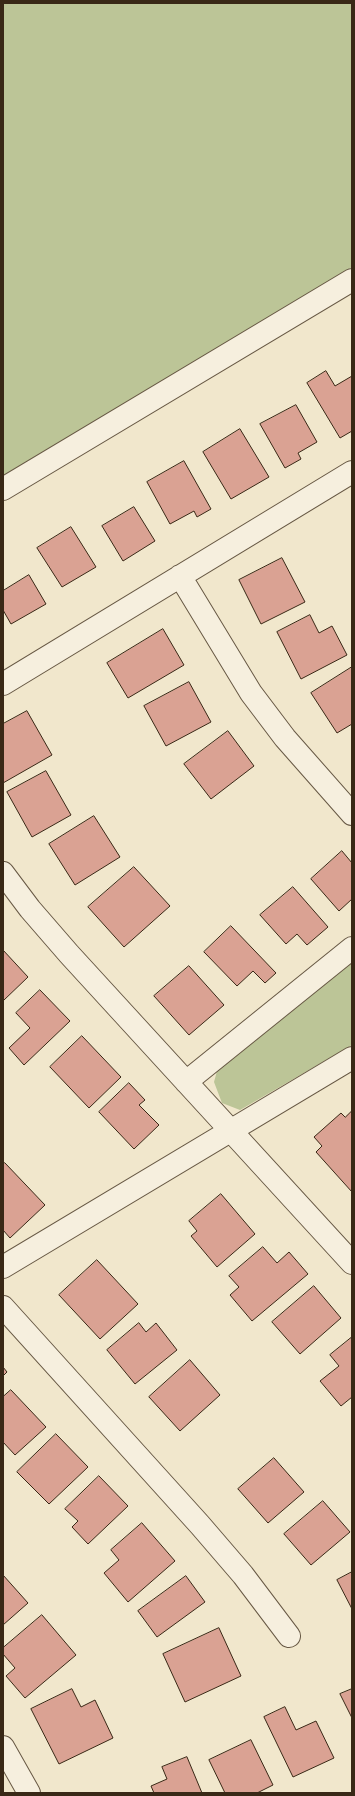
<!DOCTYPE html>
<html>
<head>
<meta charset="utf-8">
<style>
	body { margin:0 }
	#map { position:relative; width:355px; height:1796px; overflow:hidden; background:#f1e7cc; font-family:Vollkorn,serif }
	canvas { display:block }
	.frame { position:absolute; inset:0; border:4px solid #392816; pointer-events:none }
</style>
</head>
<body>
<div id="map">
<canvas width="355" height="1796"></canvas>
<div class="frame"></div>
</div>
<script>
const context = document.querySelector('canvas').getContext('2d');
context.lineJoin = 'round';
function fill(path, color) { context.fillStyle = color; context.fill(path, 'evenodd'); }
function strokePath(path, color, width, dash) { context.strokeStyle = color; context.lineWidth = width; context.lineCap = dash ? 'butt' : 'round'; context.setLineDash(dash || []); context.stroke(path); }
const green = new Path2D(`
	M3,3h349v264l-349,213z
	M352,962v83l-112,65 -18,-7 -8,-21 3,-11z`);
const building = new Path2D(`
	M326,371l9,15 17,-10v55l-12,7 -33,-55z
	M296,405l21,37 -19,11 3,6 -16,9 -25,-44z
	M240,429l29,48 -38,22 -28,-47z
	M184,461l27,48 -14,8 -3,-6 -24,13 -23,-42z
	M134,507l21,34 -32,20 -21,-35z
	M71,527l25,40 -34,20 -25,-39z
	M282,558l23,44 -44,22 -22,-44z
	M29,575l17,29 -35,20 -8,-14v-19z
	M310,615l9,18 13,-7 15,29 -46,24 -24,-47z
	M163,629l21,36 -56,33 -21,-35z
	M352,667v57l-15,9 -26,-40z
	M189,682l22,40 -45,24 -22,-40z
	M27,711l25,44 -49,28v-59z
	M228,731l26,35 -43,33 -27,-35z
	M46,771l25,44 -39,22 -25,-45z
	M94,816l26,41 -45,28 -26,-41z
	M342,851l10,12v36l-13,12 -28,-32z
	M134,867l36,39 -46,41 -36,-40z
	M293,887l35,40 -21,18 -10,-11 -11,10 -26,-29z
	M231,926l45,47 -11,10 -12,-12 -16,15 -33,-34z
	M3,950l25,27 -25,24z
	M189,966l35,39 -35,30 -35,-39z
	M40,990l30,31 -46,44 -15,-17 21,-20 -14,-15z
	M82,1036l39,41 -32,31 -39,-41z
	M129,1083l16,17 -6,5 20,20 -25,24 -35,-37z
	M352,1111v81l-36,-40 6,-6 -8,-9 27,-24 4,4z
	M5,1163l40,42 -35,33 -7,-8v-66z
	M221,1194l34,40 -38,33 -26,-31 6,-5 -8,-10z
	M263,1247l14,16 12,-11 19,22 -56,47 -22,-26 9,-8 -10,-11z
	M97,1260l41,44 -38,35 -41,-44z
	M314,1286l27,32 -41,36 -28,-32z
	M139,1323l7,9 10,-9 21,27 -42,34 -28,-34z
	M351,1338l1,2v57l-11,9 -21,-25 19,-15 -9,-11z
	M190,1360l30,35 -40,36 -31,-34z
	M3,1367l4,5 -4,4z
	M11,1390l35,37 -31,28 -12,-13v-45z
	M56,1434l32,33 -39,37 -32,-32z
	M274,1458l30,34 -36,31 -30,-34z
	M99,1476l29,30 -40,38 -16,-17 6,-6 -13,-12z
	M323,1501l27,31 -39,33 -27,-31z
	M142,1523l33,38 -47,41 -24,-29 15,-13 -8,-10z
	M352,1572v37l-15,-29z
	M3,1575l25,28 -25,22z
	M186,1576l19,26 -48,35 -19,-26z
	M42,1615l34,40 -51,43 -19,-22 9,-8 -12,-14v-6z
	M219,1628l22,48 -56,26 -22,-48z
	M72,1689l9,18 14,-7 18,38 -54,26 -28,-55z
	M352,1689v29l-12,-24z
	M285,1707l11,23 20,-9 18,37 -41,19 -29,-60z
	M251,1740l22,45 -16,8h-32l-16,-33z
	M187,1757l15,36h-48l-3,-7 16,-7 -5,-12z`);
const minor = new Path2D(`
	M3,489l349,-209
	M180,576l71,117 34,45 67,76
	M3,684l349,-212
	M3,873l27,36 39,45 283,309
	M186,1082l166,-134
	M3,1267l349,-209
	M3,1307l197,218 43,50 46,61
	M3,1747l26,46`);
fill(green, '#bcc597');
fill(building, '#daa293');
strokePath(building, '#392816', 1);
strokePath(minor, '#675844', 24);
strokePath(minor, '#f6efde', 22);
</script>
</body>
</html>
